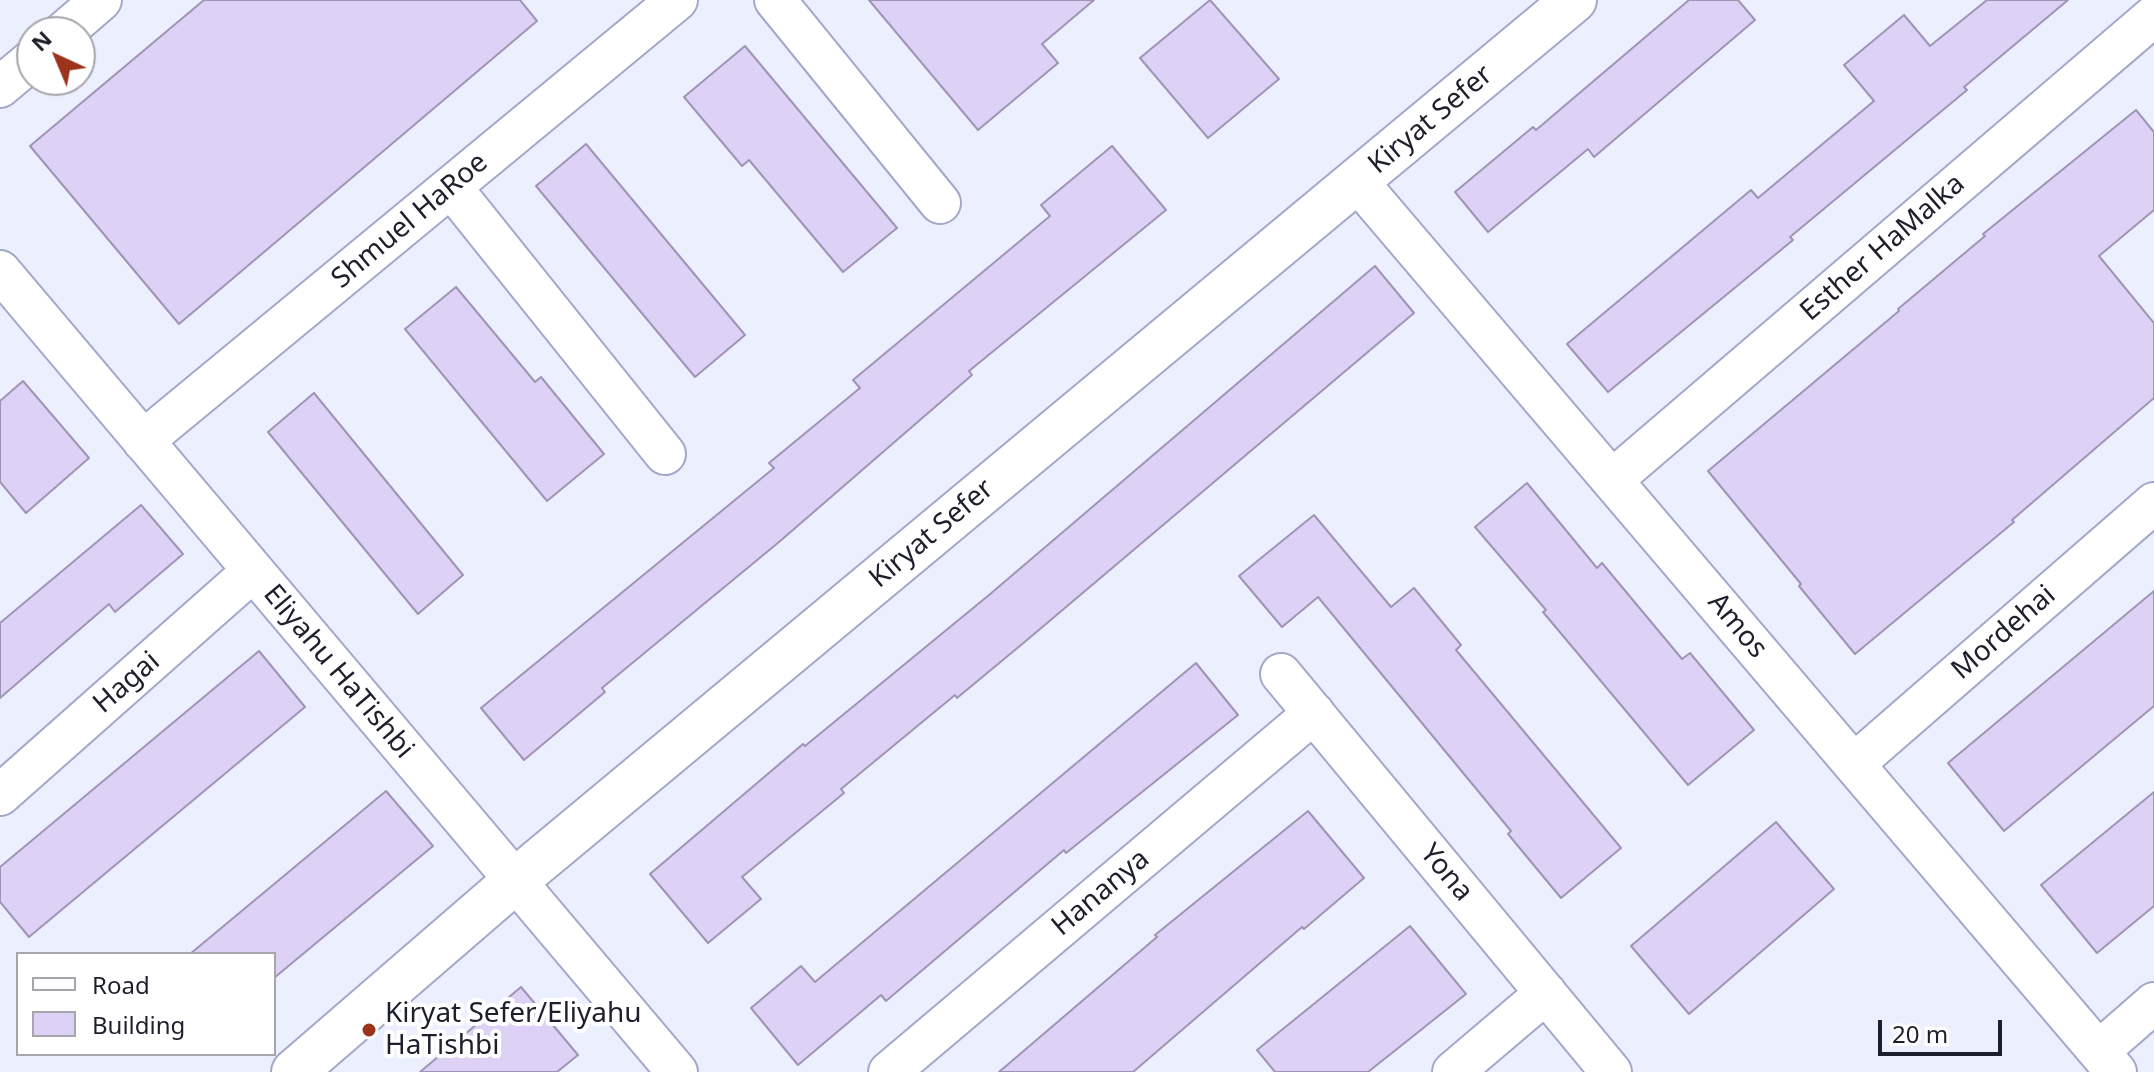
<!DOCTYPE html>
<html>
<head>
<meta charset="utf-8">
<style>
	body { margin:0 }
	#map { position:relative; width:2154px; height:1072px; overflow:hidden; background:#eceffe; font-family:"Noto Sans",sans-serif }
	canvas { display:block }
	.legend { position:absolute; left:16px; top:952px; width:260px; height:104px; box-sizing:border-box; background:#fff; border:2px solid #a5a5ab; margin:0; padding:10px 14px; list-style:none; font-size:24px; color:#1d1f2c }
	.legend li { display:flex; align-items:center; gap:16px; height:40px }
	.legend b { width:40px; border:2px solid #a5a5ab }
	.north { position:absolute; left:16px; top:16px; width:80px; height:80px; box-sizing:border-box; background:#fff; border:2px solid #a5a5ab; border-radius:50%; rotate:316deg; font-size:22px; font-weight:700; line-height:32px; text-align:center; color:#1d1f2c }
	.north::after { content:''; display:block; margin:auto; width:28px; height:36px; background:#9c331d; clip-path:polygon(50% 0,100% 100%,50% 72%,0 100%) }
	.scale { position:absolute; left:1878px; top:1020px; width:124px; height:36px; box-sizing:border-box; border:4px solid #1d1f2c; border-top:0; padding-left:10px; font-size:24px; line-height:28px; white-space:nowrap; color:#1d1f2c; -webkit-text-stroke:6px #fff; paint-order:stroke }
</style>
</head>
<body>
<div id="map">
<canvas width="2154" height="1072"></canvas>
<ul class="legend">
<li><b style="height:10px;background:#fff"></b>Road</li>
<li><b style="height:22px;background:#ddd2f5"></b>Building</li>
</ul>
<div class="north">N</div>
<div class="scale">20 m</div>
</div>
<script>
const context = document.querySelector('canvas').getContext('2d');
context.lineJoin = 'round';
function fill(path, color) { context.fillStyle = color; context.fill(path, 'evenodd'); }
function strokePath(path, color, width, dash) { context.strokeStyle = color; context.lineWidth = width; context.lineCap = dash ? 'butt' : 'round'; context.setLineDash(dash || []); context.stroke(path); }
function drawText(font, color, halo, rows, align = 'center') {
  context.font = font + ' "Noto Sans",sans-serif'; context.lineWidth = 8; context.setLineDash([]); context.textBaseline = 'middle'; context.strokeStyle = halo; context.fillStyle = color; for (const [text, x, y, turn = 0] of rows) {
    context.save(); context.translate(x, y); context.rotate((+turn || 0) * Math.PI / 180); context.textAlign = isNaN(turn) ? turn : align; if (halo) context.strokeText(text, 0, 0); context.fillText(text, 0, 0); context.restore();
  }
}
const building = new Path2D(`
	M204,0h316l17,21 -358,303 -149,-178z
	M869,0h225l-52,44 16,19 -80,67z
	M1210,0l69,79 -71,59 -68,-80z
	M1689,0h49l17,20 -161,137 -6,-8 -100,83 -33,-40 78,-65 3,3z
	M1987,0h81l-104,87 3,3 -177,147 3,3 -185,152 -41,-48 184,-154 7,8 116,-97 -30,-36 60,-50 26,31z
	M745,46l152,182 -54,44 -94,-112 -7,6 -58,-69z
	M2136,110l18,22v78l-55,46 55,67v75l-142,122 2,2 -159,132 -56,-68 2,-2 -93,-113 191,-160 -1,-2 87,-73 -2,-2z
	M586,144l159,191 -50,42 -159,-191z
	M1112,146l54,64 -197,161 3,4 -193,167 -177,146 3,4 -81,68 -43,-52 293,-240 -5,-5 91,-75 -7,-8 197,-164 -9,-11z
	M1375,266l39,47 -387,327 -70,58 -2,-3 -114,94 3,4 -102,84 19,22 -53,44 -58,-69 153,-130 2,2 184,-151z
	M456,287l79,95 6,-5 63,77 -57,47 -142,-172z
	M23,381l66,77 -63,55 -26,-31v-81z
	M314,393l149,182 -45,39 -150,-182z
	M1527,483l70,85 5,-5 80,96 8,-6 64,77 -66,55 -145,-173 3,-2 -71,-83z
	M141,505l42,49 -68,58 -6,-8 -109,94v-75z
	M1314,515l77,92 23,-19 47,57 -5,5 165,198 -60,50 -53,-64 3,-3 -193,-234 -36,30 -43,-51z
	M2154,591v115l-150,125 -56,-68z
	M259,651l46,56 -276,230 -29,-35v-35z
	M1196,663l42,52 -172,138 -2,-3 -178,151 -5,-6 -83,70 -47,-57 50,-42 14,16z
	M386,791l47,55 -159,132v-24h-84z
	M2154,792v114l-57,47 -56,-68z
	M1308,811l56,67 -60,51 -2,-2 -169,145h-134l158,-135 -2,-2z
	M1776,822l58,67 -145,125 -58,-68z
	M1410,926l56,68 -98,78h-93l-18,-22z
	M521,987l57,68 -21,17h-137z`);
const minor = new Path2D(`
	M775,0l165,203
	M64,32l37,-32
	M0,87l32,-27
	M1357,181l759,891
	M451,187l214,267
	M0,271l677,801
	M143,441l534,-441
	M1612,480l542,-464
	M1281,674l330,398
	M1854,764l300,-261
	M0,795l253,-224
	M2099,1051l55,-48
	M889,1072l425,-359
	M1453,1072l93,-79`);
const tertiary = new Path2D(`
	M294,1072l221,-191 1059,-881`);
const markers = [
	[369,1030,8,"#9c331d"]
];
const streetNames = [
	["Kiryat Sefer",1431,120,-40],
	["Shmuel HaRoe",410,221,-40],
	["Esther HaMalka",1883,248,-41],
	["Kiryat Sefer",932,534,-40],
	["Amos",1737,626,50],
	["Mordehai",2004,633,-41],
	["Eliyahu HaTishbi",338,672,50],
	["Hagai",127,683,-41],
	["Yona",1446,873,50],
	["Hananya",1101,893,-40]
];
const poiNames = [
	["Kiryat Sefer/Eliyahu",385,1014],
	["HaTishbi",385,1046]
];
fill(building, '#ddd2f5');
strokePath(building, '#9f94b5', 2);
strokePath(minor, '#a2a8ca', 44);
strokePath(tertiary, '#a2a8ca', 48);
strokePath(minor, '#fff', 40);
strokePath(tertiary, '#fff', 44);
for (const [x, y, r, color] of markers) { const dot = new Path2D(); dot.arc(x, y, r, 0, 2 * Math.PI); context.fillStyle = color; context.fill(dot); strokePath(dot, '#fff', 3); }
drawText('28px', '#1d1f2c', '#fff', streetNames);
drawText('28px', '#1d1f2c', '#fff', poiNames, 'left');
</script>
</body>
</html>
